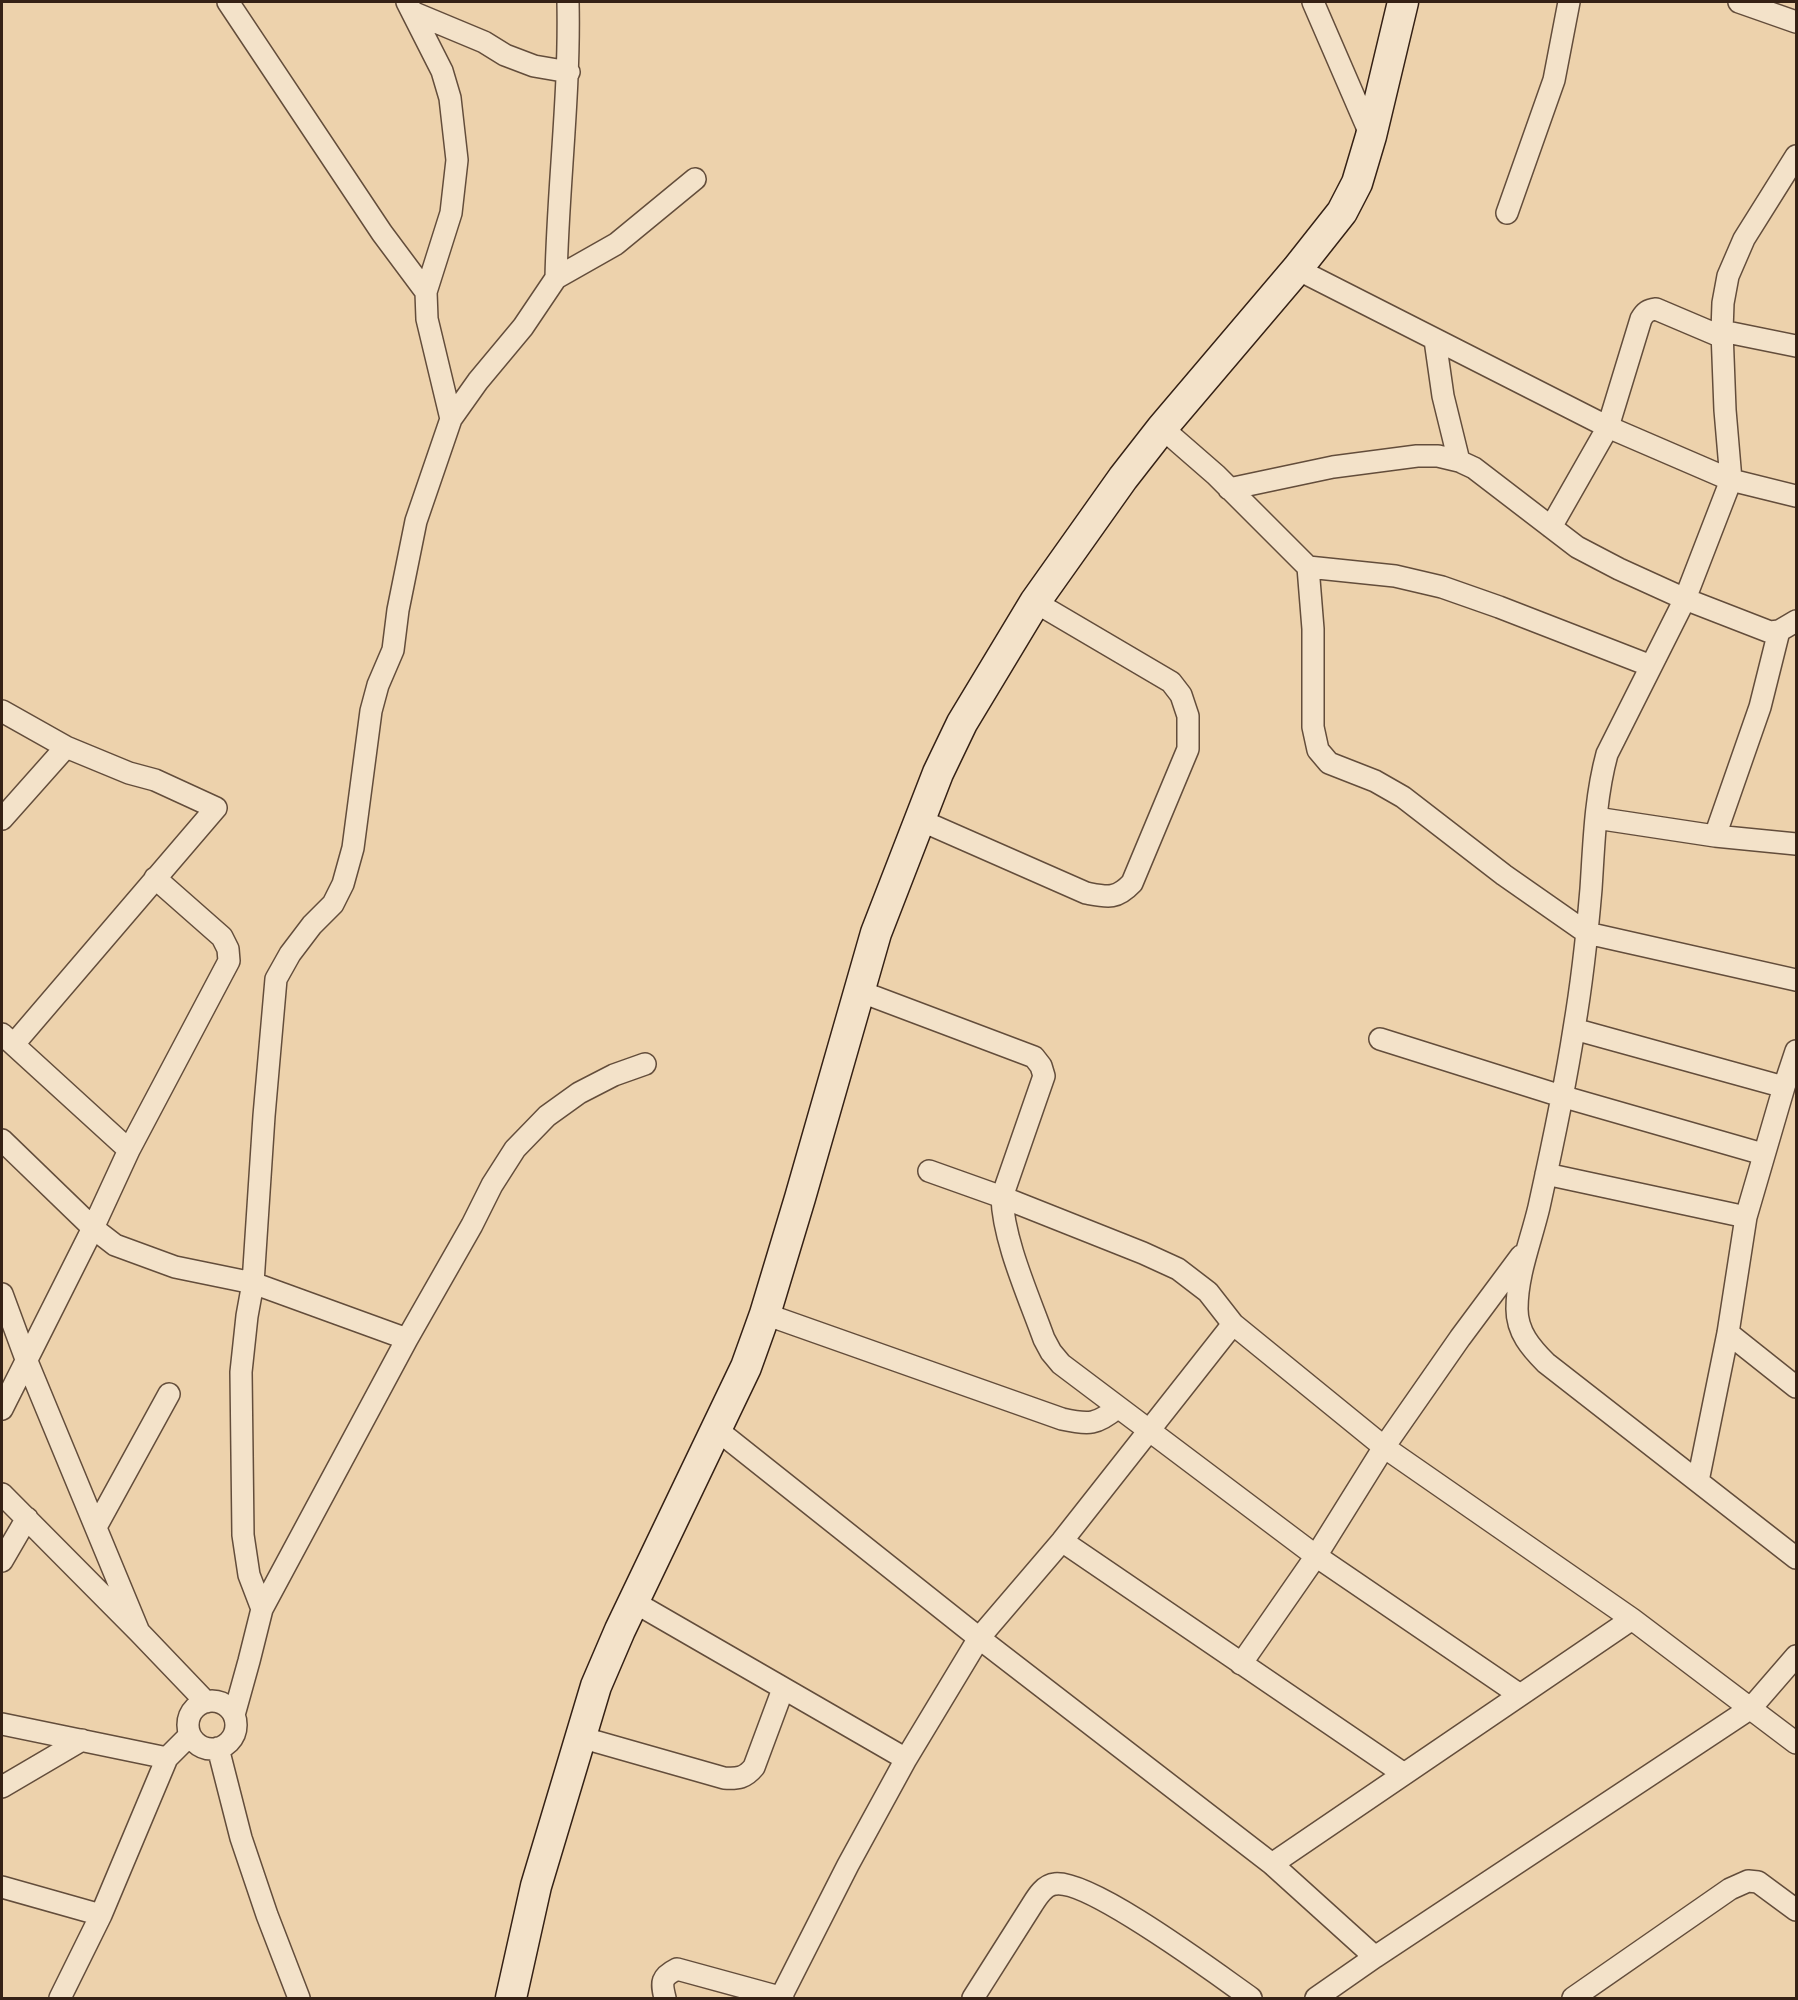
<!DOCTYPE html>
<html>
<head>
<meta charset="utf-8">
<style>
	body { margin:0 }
	#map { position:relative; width:1798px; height:2000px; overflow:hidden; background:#edd2ac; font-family:"IM FELL DW Pica",serif }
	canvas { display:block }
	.frame { position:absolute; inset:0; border:3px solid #352115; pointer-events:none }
</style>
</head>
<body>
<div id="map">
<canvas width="1798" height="2000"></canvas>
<div class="frame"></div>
</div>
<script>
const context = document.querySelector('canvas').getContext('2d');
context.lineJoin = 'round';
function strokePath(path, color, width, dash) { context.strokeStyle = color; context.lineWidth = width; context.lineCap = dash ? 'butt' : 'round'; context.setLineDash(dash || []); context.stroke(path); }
const street = new Path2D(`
	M228,2l154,231 44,59
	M407,2l35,69 8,27 7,62 -6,53 -25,79 1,27 24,100
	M1313,2l58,134
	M1739,2l57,20
	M412,12l72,30 21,13 29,11 35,6
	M1796,156l-52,83 -16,37 -5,27 -1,28 3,79 6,70 -46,119 -78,155c-12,44 -13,90 -16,135 -4,47 -9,93 -17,140 -9,59 -22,119 -35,178 -8,34 -22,67 -22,102 0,23 14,39 29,54l250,195
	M1507,213l47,-133 15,-78
	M1297,269l311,158 123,53 65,16
	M556,278c2,-92 14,-184 12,-276
	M1722,331l74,15
	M1435,340l8,56 16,65
	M1162,428l54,47 92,92 87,9 47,11 57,20 152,59
	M1229,489l104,-22 84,-11h21l21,5 15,7 103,79 42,22 66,30 85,33 9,-1 17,-10
	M1551,527l57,-100 33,-108c4,-7 7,-9 15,-10l66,28
	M1308,567l5,62v98l5,23 11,13 46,18 28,16 101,78 83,58 209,47
	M2,711l64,36 63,26 26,7 61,28 -202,236
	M1596,818l119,18 81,8
	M2,819l64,-72
	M920,820l166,73c21,4 30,7 46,-10l56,-134v-33l-7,-21 -10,-13 -136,-80
	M1715,836l45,-129 19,-76
	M859,991l175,66 7,9 3,10 -42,121c1,43 27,100 42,142l7,13 10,12 255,192 204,139
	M1574,1029l210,58
	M2,1034l127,116 -36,78 -91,181
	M1380,1039l181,57 202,58
	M2,1140l91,88 22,17 60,22 78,16 154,56
	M129,1150l100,-189 -1,-12 -6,-12 -67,-59
	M929,1171l73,26 141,56 35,16 30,23 25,32 151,123 248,172 164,124
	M1546,1174l200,43
	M2,1294l24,65 113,273
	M765,1314l297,105c27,6 35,6 56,-12
	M1728,1333l68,54
	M716,1429l263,209 293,226 103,93
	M1698,1481l30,-148 18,-116 38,-130 12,-36
	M2,1494l137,138 67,70
	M96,1527l73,-133
	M1062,1541l342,233
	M2,1561l25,-43
	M634,1602l272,157
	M262,1609l-13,-34 -6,-40 -2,-163 6,-56 6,-33 11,-167 12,-137 14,-25 22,-29 21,-21 10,-20 10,-36 18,-137 7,-26 15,-35 5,-40 18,-89 35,-102 27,-38 45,-54 33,-49 60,-34 79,-65
	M1241,1664l75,-108 68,-109 76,-109 61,-82
	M188 1725a24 24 0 1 1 48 0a24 24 0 1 1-48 0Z
	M234,1715l15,-54 13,-52 145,-270 65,-114 20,-40 23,-36 32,-33 32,-23 35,-18 31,-11
	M2,1724l165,34
	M580,1737l144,41c14,1 21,0 30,-11l29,-78
	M218,1748l23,90 26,77 32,83
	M2,1787l80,-47
	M1272,1864l360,-245
	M2,1887l99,28
	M781,1997l67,-132 58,-106 73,-121 83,-97 171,-217
	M60,1998l41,-83 66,-157 23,-23
	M665,1998c-4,-16 -4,-21 12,-29l106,29
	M973,1998l59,-93c5,-8 12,-20 23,-21 35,-5 163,91 196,114
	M1316,1998l59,-41 376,-249 45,-52
	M1573,1998l157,-109 18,-8 10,1 38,28`);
const secondary = new Path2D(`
	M511,1998l25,-112 60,-200 24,-56 126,-263 19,-53 35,-116 76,-265 62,-160 24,-50 73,-121 88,-124 39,-50 135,-159 45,-57 15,-29 14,-47 32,-134`);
strokePath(street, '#634d3b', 24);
strokePath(secondary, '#352115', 33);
strokePath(street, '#f3e2c9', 21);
strokePath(secondary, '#f3e2c9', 30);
</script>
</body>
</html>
